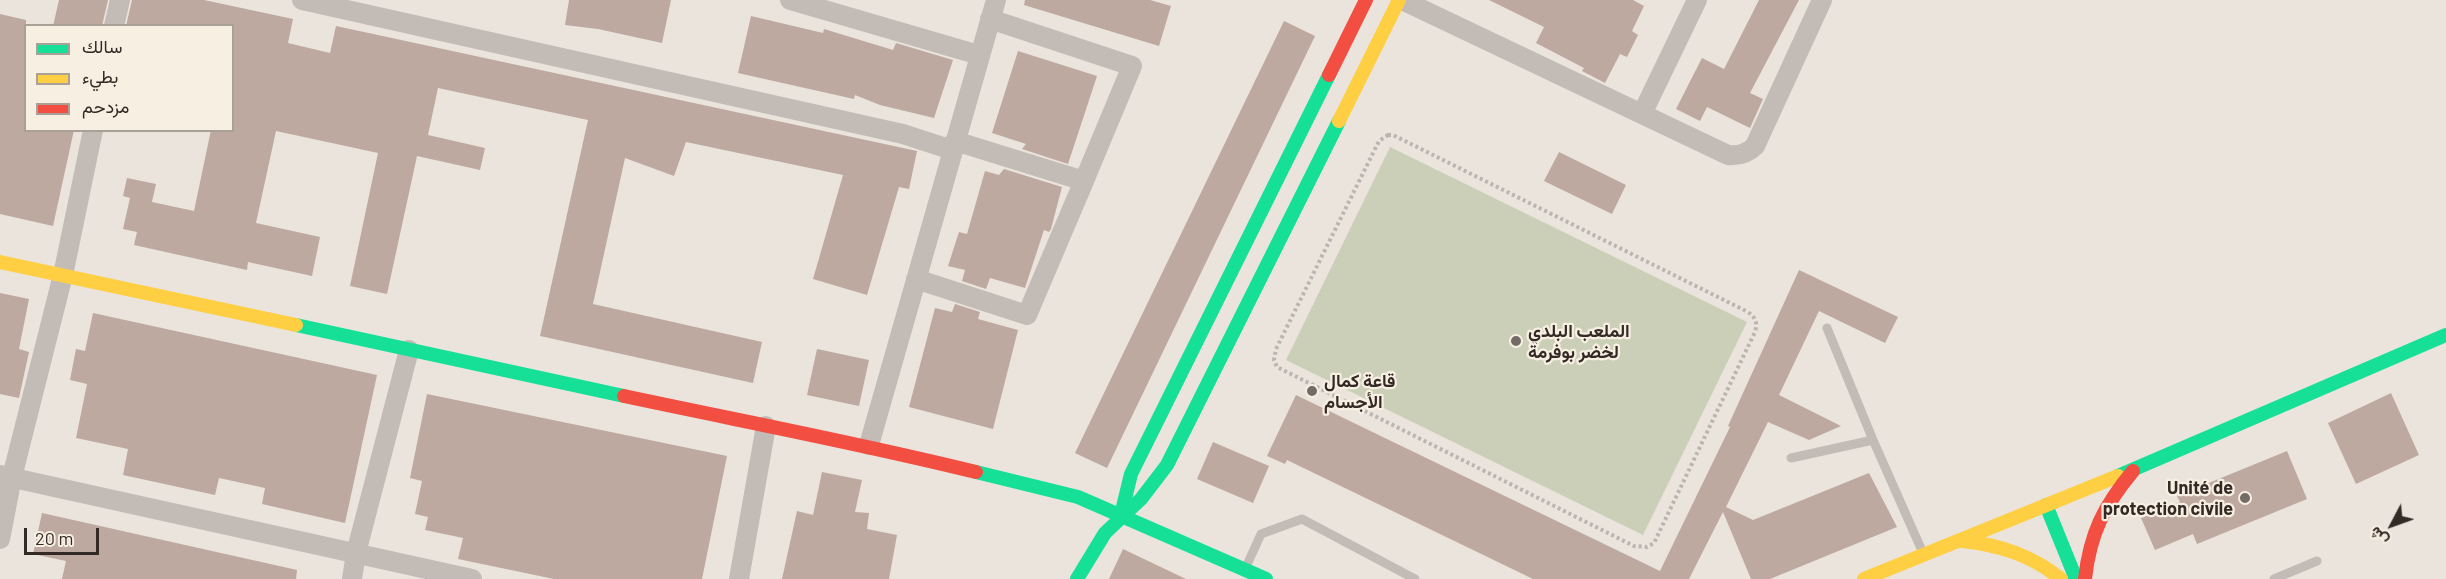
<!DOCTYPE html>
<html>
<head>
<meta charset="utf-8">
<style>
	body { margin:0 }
	#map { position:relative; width:2446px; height:579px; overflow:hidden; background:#eae4dd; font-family:Barlow,Vazirmatn,sans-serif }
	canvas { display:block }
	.legend { position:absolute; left:24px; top:24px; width:210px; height:108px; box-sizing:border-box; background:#f8efe3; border:2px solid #a9a097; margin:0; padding:8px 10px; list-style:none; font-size:18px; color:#332a25 }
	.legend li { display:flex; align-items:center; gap:12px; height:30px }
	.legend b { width:30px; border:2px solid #a9a097 }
	.north { position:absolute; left:2362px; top:495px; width:60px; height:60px; -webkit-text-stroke:4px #f8efe3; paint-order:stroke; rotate:229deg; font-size:16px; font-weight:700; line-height:24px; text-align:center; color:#332a25 }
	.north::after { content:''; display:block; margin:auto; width:21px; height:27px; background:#332a25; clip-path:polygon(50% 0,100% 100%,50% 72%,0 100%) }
	.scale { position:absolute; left:24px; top:528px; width:75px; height:27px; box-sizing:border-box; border:3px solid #332a25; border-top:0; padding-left:8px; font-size:18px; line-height:21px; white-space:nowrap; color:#332a25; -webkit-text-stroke:4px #f8efe3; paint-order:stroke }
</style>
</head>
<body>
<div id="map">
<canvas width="2446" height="579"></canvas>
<ul class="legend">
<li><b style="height:8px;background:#16e098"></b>سالك</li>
<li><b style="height:8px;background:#ffcf43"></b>بطيء</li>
<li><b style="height:8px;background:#f24e42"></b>مزدحم</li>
</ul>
<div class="north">ش</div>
<div class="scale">20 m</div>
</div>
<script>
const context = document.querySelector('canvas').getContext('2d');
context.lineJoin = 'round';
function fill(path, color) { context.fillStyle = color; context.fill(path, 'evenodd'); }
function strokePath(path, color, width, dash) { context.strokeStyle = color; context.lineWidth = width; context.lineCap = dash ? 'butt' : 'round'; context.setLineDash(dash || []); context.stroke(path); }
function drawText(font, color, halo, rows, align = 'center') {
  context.font = font + ' Barlow,Vazirmatn,sans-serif'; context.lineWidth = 4.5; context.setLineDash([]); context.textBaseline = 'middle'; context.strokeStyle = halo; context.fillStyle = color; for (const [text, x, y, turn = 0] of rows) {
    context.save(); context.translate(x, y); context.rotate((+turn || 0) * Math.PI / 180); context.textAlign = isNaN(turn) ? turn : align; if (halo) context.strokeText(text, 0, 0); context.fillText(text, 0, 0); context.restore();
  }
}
const green = new Path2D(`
	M1390,147l357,175 -104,213 -357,-175z`);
const building = new Path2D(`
	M59,0h49l-6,26h-49z
	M132,0h72l89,19 -5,24 42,10 6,-27 581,125 -8,38 -10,-2 -32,108 -54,-16 30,-104 -157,-33 -12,34 -49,-18 -32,146 169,38 -9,41 -213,-47 48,-216 -150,-32 -10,47 57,13 -5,22 -63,-14 -30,138 -37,-8 28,-133 -102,-22 -20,92 64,14 -8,39 -64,-14 -1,8 -113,-25 3,-13 -14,-3 7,-31 -7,-2 4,-18 29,6 -4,18 42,9 17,-81h21v-104h-106z
	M569,0h102l-9,43 -64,-14 -33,-4z
	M1025,0h125l21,6 -12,40 -135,-41z
	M1489,0h144l11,6 -12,25 6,4 -11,22 -7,-3 -15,29 -23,-12 2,-3 -48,-25 8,-16z
	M1759,0h40l-49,93 13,6 -13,29 -43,-21 -7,14 -24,-12 26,-51 22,11z
	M0,14l26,6v110h48l-21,96 -53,-12z
	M751,16l72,17 1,-4 69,21 3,-7 57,17 -19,58 -54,-13 -25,-10 -1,4 -116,-26z
	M1284,21l31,15 -208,432 -32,-15z
	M1018,51l79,25 -29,88 -46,-15 4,-5 -34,-11z
	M1559,152l67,33 -14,29 -68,-33z
	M1004,169l58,18 -11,42 -2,3 -5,-2 -19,58 -35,-10 -4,11 -24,-8 3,-11 -17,-4 11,-34 8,2 18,-63 14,4z
	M1799,270l99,47 -13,26 -66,-32 -40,84 62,31 -32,14 -41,-18 -42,85 27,13 116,-47 28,54 -127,52h-19l-28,-67 -34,67h-156l-246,-119 -2,4 -18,-8 29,-61 364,176 70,-144 -2,-1z
	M0,293l29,6 -10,50 10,3 -10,46 -19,-4z
	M955,304l25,8 -2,7 40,11 -25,99 -84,-22 26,-99 17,4z
	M93,313l284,62 -32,148 -83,-19 3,-16 -46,-10 -4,17 -92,-20 5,-26 -52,-11 11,-54 -17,-4 6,-31 9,2z
	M817,349l52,11 -10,46 -52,-11z
	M2391,393l28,62 -63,29 -28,-61z
	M427,394l300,62 -25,123h-148l-96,-20 5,-21 -38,-8 3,-13 -13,-3 7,-33 -12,-3z
	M1213,442l56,24 -16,37 -56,-24z
	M2287,451l20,48 -110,45 -4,-10 -38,16 -14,-32 39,-16 -3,-6z
	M822,472l40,8 -7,32 14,1 -2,16 30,6 -8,44h-107l15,-68 16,4z
	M42,513l255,57 -1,9h-234l4,-18 -33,-7z
	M1123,549l63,30h-77z`);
const path = new Path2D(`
	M1388,135h5l353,176c9,5 12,11 9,21l-101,211 -7,4 -13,-1 -357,-179 -3,-7 2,-11 103,-208z`);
const lane = new Path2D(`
	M1827,328l46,112 50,113
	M1791,458l82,-18
	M1246,567l15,-33 41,-15 113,60
	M2274,579l43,-18`);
const street = new Path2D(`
	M302,0l601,134 49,16
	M790,0l189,55
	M1402,0l326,155c11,1 19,-1 27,-9l67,-146
	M114,26l6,-26
	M1642,114l55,-114
	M955,141l129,40 48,-115 -142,-47
	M916,279l111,36 57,-134
	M869,445l127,-445
	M0,475l472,104
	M0,539l12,-62 51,-202 30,-145
	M352,579l4,-26 53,-203
	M739,579l27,-153`);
const fast = new Path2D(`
	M296,325l328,71
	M976,472l102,25 188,82
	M2118,476l328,-141
	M2046,505l30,74
	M1121,515l10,-41 198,-399
	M1077,579l28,-46 36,-34 26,-34 172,-344`);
const slow = new Path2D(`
	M1339,121l60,-121
	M0,262l296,63
	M1962,541c38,4 69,14 99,38
	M1864,579l254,-103`);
const jam = new Path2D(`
	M1329,75l37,-75
	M624,396c117,25 235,47 352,76
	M2085,579c5,-46 19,-73 48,-108`);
const markers = [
	[1516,341,6,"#736b65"],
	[1312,391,6,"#736b65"],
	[2245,498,6,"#736b65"]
];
const poiNames = [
	["الملعب البلدي",1528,331],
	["لخضر بوفرمة",1528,352],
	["قاعة كمال",1324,381],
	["الأجسام",1324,402],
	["Unité de",2233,488,"right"],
	["protection civile",2233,509,"right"]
];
fill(green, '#cbcfb7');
fill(building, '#bda99f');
strokePath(path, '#bbb5af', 4, [3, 3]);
strokePath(lane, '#c3bcb6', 9);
strokePath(street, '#c3bcb6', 20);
strokePath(fast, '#16e098', 14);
strokePath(slow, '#ffcf43', 14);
strokePath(jam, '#f24e42', 14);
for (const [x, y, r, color] of markers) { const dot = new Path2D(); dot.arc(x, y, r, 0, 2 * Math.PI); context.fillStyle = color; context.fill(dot); strokePath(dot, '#f8efe3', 2); }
drawText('bold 18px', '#332a25', '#f8efe3', poiNames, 'left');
</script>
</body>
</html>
